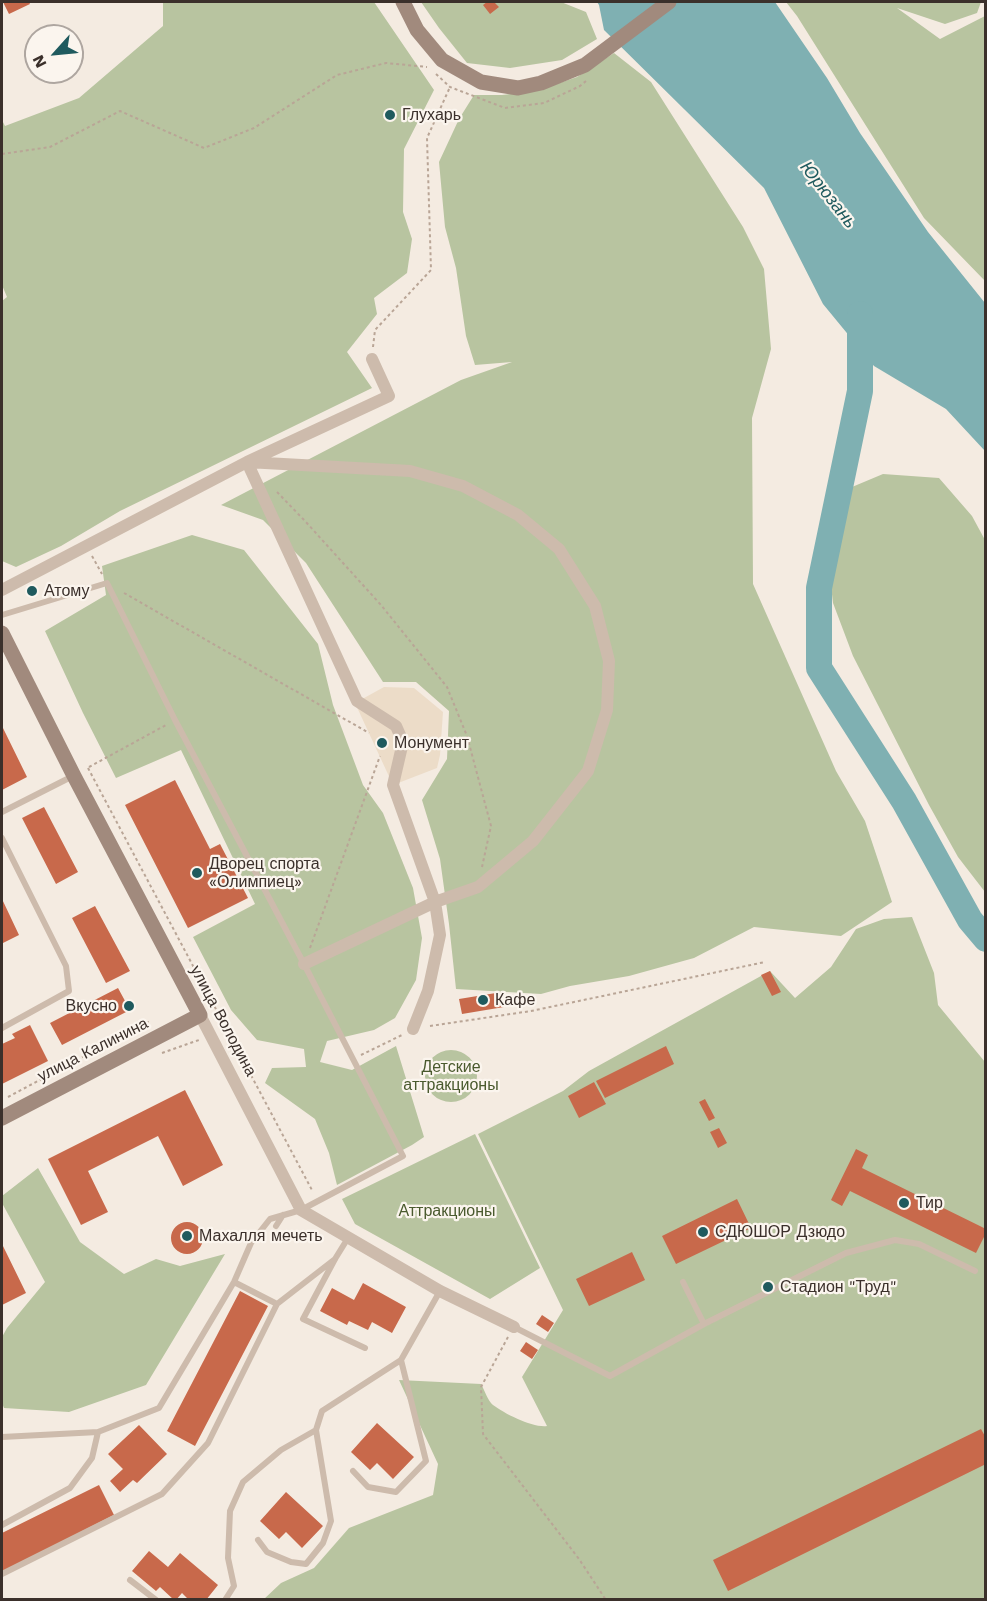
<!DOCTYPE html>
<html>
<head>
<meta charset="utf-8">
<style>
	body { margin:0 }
	#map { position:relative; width:987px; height:1601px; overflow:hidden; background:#f4ebe1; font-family:"Work Sans",sans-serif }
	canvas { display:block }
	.frame { position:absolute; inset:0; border:3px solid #3b302b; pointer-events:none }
	.north { position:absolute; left:24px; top:24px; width:60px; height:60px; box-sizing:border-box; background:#fbf5ee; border:2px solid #aea6a0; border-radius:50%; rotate:243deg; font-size:16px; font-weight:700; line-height:24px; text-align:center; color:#3b302b }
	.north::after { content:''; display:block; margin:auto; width:21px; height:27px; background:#1f5a5e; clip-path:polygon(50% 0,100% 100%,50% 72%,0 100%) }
</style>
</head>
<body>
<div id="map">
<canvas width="987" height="1601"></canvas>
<div class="frame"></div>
<div class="north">N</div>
</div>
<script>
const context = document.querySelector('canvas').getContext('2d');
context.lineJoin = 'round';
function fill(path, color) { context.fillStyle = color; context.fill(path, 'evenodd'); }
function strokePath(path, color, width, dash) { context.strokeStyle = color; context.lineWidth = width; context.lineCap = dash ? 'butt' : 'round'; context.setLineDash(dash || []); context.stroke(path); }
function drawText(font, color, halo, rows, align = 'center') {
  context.font = font + ' "Work Sans",sans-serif'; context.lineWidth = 4.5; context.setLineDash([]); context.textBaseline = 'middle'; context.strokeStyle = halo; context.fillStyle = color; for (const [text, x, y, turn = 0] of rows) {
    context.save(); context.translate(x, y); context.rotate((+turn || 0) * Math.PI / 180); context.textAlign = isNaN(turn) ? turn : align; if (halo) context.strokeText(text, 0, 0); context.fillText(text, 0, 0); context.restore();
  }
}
const green = new Path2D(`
	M163,2h211l60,88 -30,59 -1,63 9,27 -5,34 -33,25 3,16 -30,38 25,36 -252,123 -59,35 -45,21 -14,-6v-260l5,-4 -5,-12v-165l3,6 74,-28 84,-72z
	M421,2h140l25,10 11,27 -35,21 -52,8 -43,-5 -28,-35z
	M786,2h195l-4,11 -32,11 -48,-16 43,31 45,-23v265l-61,-63 -127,-202z
	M614,53l37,29 92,145 21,42 7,80 -19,69 1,166 83,187 29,50 27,81 -51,34 -87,-9 -60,31 -65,18 -59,10 -29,8 -85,-5 -7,-65 -9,-65 -18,-59 25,-41 2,-48 -33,-29h-33l-77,-119 -43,-43 -42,-15 240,-125 51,-18 -37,3 -9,-29 -10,-68 -11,-41 -6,-65 20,-43 15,-24h28l34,-4 41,-14z
	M883,474l56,4 33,38 13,24v352l-27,-35 -29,-52 -76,-149 -20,-53 -7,-61 7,-47z
	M192,535l52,15 74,94 15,61 30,80 20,28 30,75 9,50 -6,42 -21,38 -21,12 -47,11 -7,21 32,8 44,-24 28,91 -12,8 -75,40 -8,-32 -14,-34 -50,-36 7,-15 34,-1 -2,-18 -47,-9 -26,-30 -38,-73 62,-33 -74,-154 -65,28 -33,-65 -38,-82 61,-36 -4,-29z
	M912,917l22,56 4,32 47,57v537l-722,1 18,-17 33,-15 35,-40 84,-33 5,-31 -39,-84 82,4c4,7 7,17 12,21 12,9 40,23 54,21l-25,-49 41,-67 -85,-176 85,-43 26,-20 181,-100 25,27 36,-31 25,-38 28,-10z
	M425 1076a26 26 0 1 1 52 0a26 26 0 1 1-52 0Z
	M475,1134l65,134 -50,31 -135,-75 -13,-25z
	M38,1168l42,74 44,32 32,-15 24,7 45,-12 -79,131 -77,27 -65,-4 -2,-5v-66l5,-9 38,-46 -43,-79v-7z`);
const plaza = new Path2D(`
	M384,687l30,1 29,24 -3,43 -3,13 -44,17 -38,-82z`);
const water = new Path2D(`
	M597,2h178l52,76 33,55 68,99 57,71v148l-39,-42 -72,-43 -51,-62 -59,-116 -160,-158 -5,-25z`);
const river = new Path2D(`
	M860,314v77l-41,197v80l85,133 66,119 16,19`);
const building = new Path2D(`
	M3,2h26l1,2 -21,10z
	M487,2h7l5,5 -9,7 -7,-9z
	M2,726l25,51 -25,13z
	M175,780l35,69 10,-5 28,54 -60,30 -63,-123z
	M44,807l34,65 -22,12 -34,-66z
	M2,899l17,36 -16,8 -1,-2z
	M95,906l35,65 -24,12 -34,-65z
	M770,971l11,21 -9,4 -11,-21z
	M118,988l12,22 -68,35 -12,-22z
	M502,992l2,15 -42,7 -3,-15z
	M30,1025l18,36 -46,23v-40l13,-6 -3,-4z
	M666,1046l8,18 -69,34 -9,-17z
	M594,1082l12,22 -27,14 -11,-22z
	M185,1090l38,75 -40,21 -25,-50 -70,35 20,41 -27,13 -33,-66z
	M705,1099l10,19 -6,3 -10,-19z
	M719,1128l8,15 -9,5 -8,-16z
	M856,1149l12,6 -6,13 124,61v4l-10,20 -126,-62 -8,15 -11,-6z
	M737,1199l14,29 -75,36 -14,-28z
	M171 1238a16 16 0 1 1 32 0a16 16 0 1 1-32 0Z
	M2,1244l24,49 -24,12z
	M632,1252l13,28 -56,26 -13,-27z
	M363,1283l43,24 -14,26 -20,-11 -4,8 -19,-9 -2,4 -27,-14 12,-23 22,12z
	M240,1291l28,15 -73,140 -28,-15z
	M542,1315l12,8 -6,9 -12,-8z
	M526,1342l12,8 -6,9 -12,-8z
	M377,1423l37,34 -21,22 -16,-16 -7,7 -19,-18z
	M139,1425l28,29 -30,29 -4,-3 -13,12 -10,-11 13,-12 -15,-15z
	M981,1429l5,9v26l-258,127 -15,-31z
	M99,1485l15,30 -112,57v-39z
	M286,1492l37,34 -21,22 -16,-16 -7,7 -19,-18z
	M149,1551l19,16 12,-14 38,32 -12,15h-17l-7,-7 -6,7h-2l-14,-13 -4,4 -24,-20z`);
const path = new Path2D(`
	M436,74l14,13 55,21 39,-5 36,-17 6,-5
	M2,154l48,-7 70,-36 84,37 50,-20 83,-53 49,-12 41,4
	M373,347l2,-17 56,-60 -4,-132 23,-51
	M277,492l28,29 76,84 66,82 20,49 24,90 -9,41
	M92,556l10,18
	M124,593l245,140
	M89,767l77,-42
	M88,768l225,424
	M310,948l70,-192
	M430,1026l101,-15 234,-49
	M162,1053l37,-13
	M361,1055l41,-20
	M8,1097l140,-75 1,4
	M508,1337l-27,50 2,47 96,125 27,41`);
const lane = new Path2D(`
	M2,615l105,-32 68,137 129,244 99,192 -102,54 -31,9 -19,24 -17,39 -75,126 -61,24 -96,5
	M2,812l71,-36
	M2,838l64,128 3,25 -67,37
	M276,1226l7,-11
	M348,1238l-13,21 -32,60 62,29
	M234,1282l43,22
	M683,1282l21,42
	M514,1327l96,49 94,-52 142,-71 49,-13 24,4 56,27
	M353,1471l15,16 28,5 30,-31 -25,-101 39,-69
	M2,1525l68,-37 22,-30 6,-26
	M258,1540l9,12 24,10 15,2 17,-21 8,-22 -15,-91 6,-19 79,-51
	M2,1574l160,-80 46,-51 69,-139 58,-45
	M130,1580l26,20
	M225,1600l9,-14 -6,-28 2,-47 13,-29 38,-32 35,-20`);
const street = new Path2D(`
	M2,590l245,-128 142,-66 -17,-37
	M304,964l131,-62 43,-15 55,-46 55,-70 19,-61 2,-49 -14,-55 -36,-57 -41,-34 -55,-29 -53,-15 -163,-9 110,239 39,25 7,16 -10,43 42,117 5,33 -12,56 -15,38
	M200,1015l101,195 139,81 74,36`);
const secondary = new Path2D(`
	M403,2l14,28 25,30 39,22 37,6 23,-5 44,-18 84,-63
	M2,633l72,143 126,239 -198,103`);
const markers = [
	[390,115,6,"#1f5a5e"],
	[32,591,6,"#1f5a5e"],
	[382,743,6,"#1f5a5e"],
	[197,873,6,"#1f5a5e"],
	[483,1000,6,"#1f5a5e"],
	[129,1006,6,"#1f5a5e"],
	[904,1203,6,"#1f5a5e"],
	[703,1232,6,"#1f5a5e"],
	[187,1236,6,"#1f5a5e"],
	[768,1287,6,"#1f5a5e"]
];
const poiNames = [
	["Глухарь",402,115],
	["Атому",44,591],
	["Монумент",394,743],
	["Дворец спорта",209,864],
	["«Олимпиец»",209,882],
	["Кафе",495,1000],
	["Вкусно",117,1006,"right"],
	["Тир",916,1203],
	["СДЮШОР Дзюдо",715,1232],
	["Махалля мечеть",199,1236],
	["Стадион \"Труд\"",780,1287]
];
const streetNames = [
	["улица Володина",223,1021,62],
	["улица Калинина",93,1050,-27]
];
const parkNames = [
	["Детские",451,1067],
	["аттракционы",451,1085],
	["Аттракционы",447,1211]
];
const waterNames = [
	["Юрюзань",828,195,52]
];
fill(green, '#b8c4a0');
fill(plaza, '#ecdcc8');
fill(water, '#7fb0b2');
strokePath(river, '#7fb0b2', 26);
fill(building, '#c8694b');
strokePath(path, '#b9a596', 2, [3, 3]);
strokePath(lane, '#cdbbac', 6);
strokePath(street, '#cdbbac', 12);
strokePath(secondary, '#a18a7d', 15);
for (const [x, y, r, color] of markers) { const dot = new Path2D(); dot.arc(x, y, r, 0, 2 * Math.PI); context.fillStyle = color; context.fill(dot); strokePath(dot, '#fbf5ee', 2); }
drawText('16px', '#3b302b', '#fbf5ee', poiNames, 'left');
drawText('16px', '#3b302b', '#fbf5ee', streetNames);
drawText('16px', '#4a5a2e', '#fbf5ee', parkNames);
drawText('italic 18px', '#1f5a5e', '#fbf5ee', waterNames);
</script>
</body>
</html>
